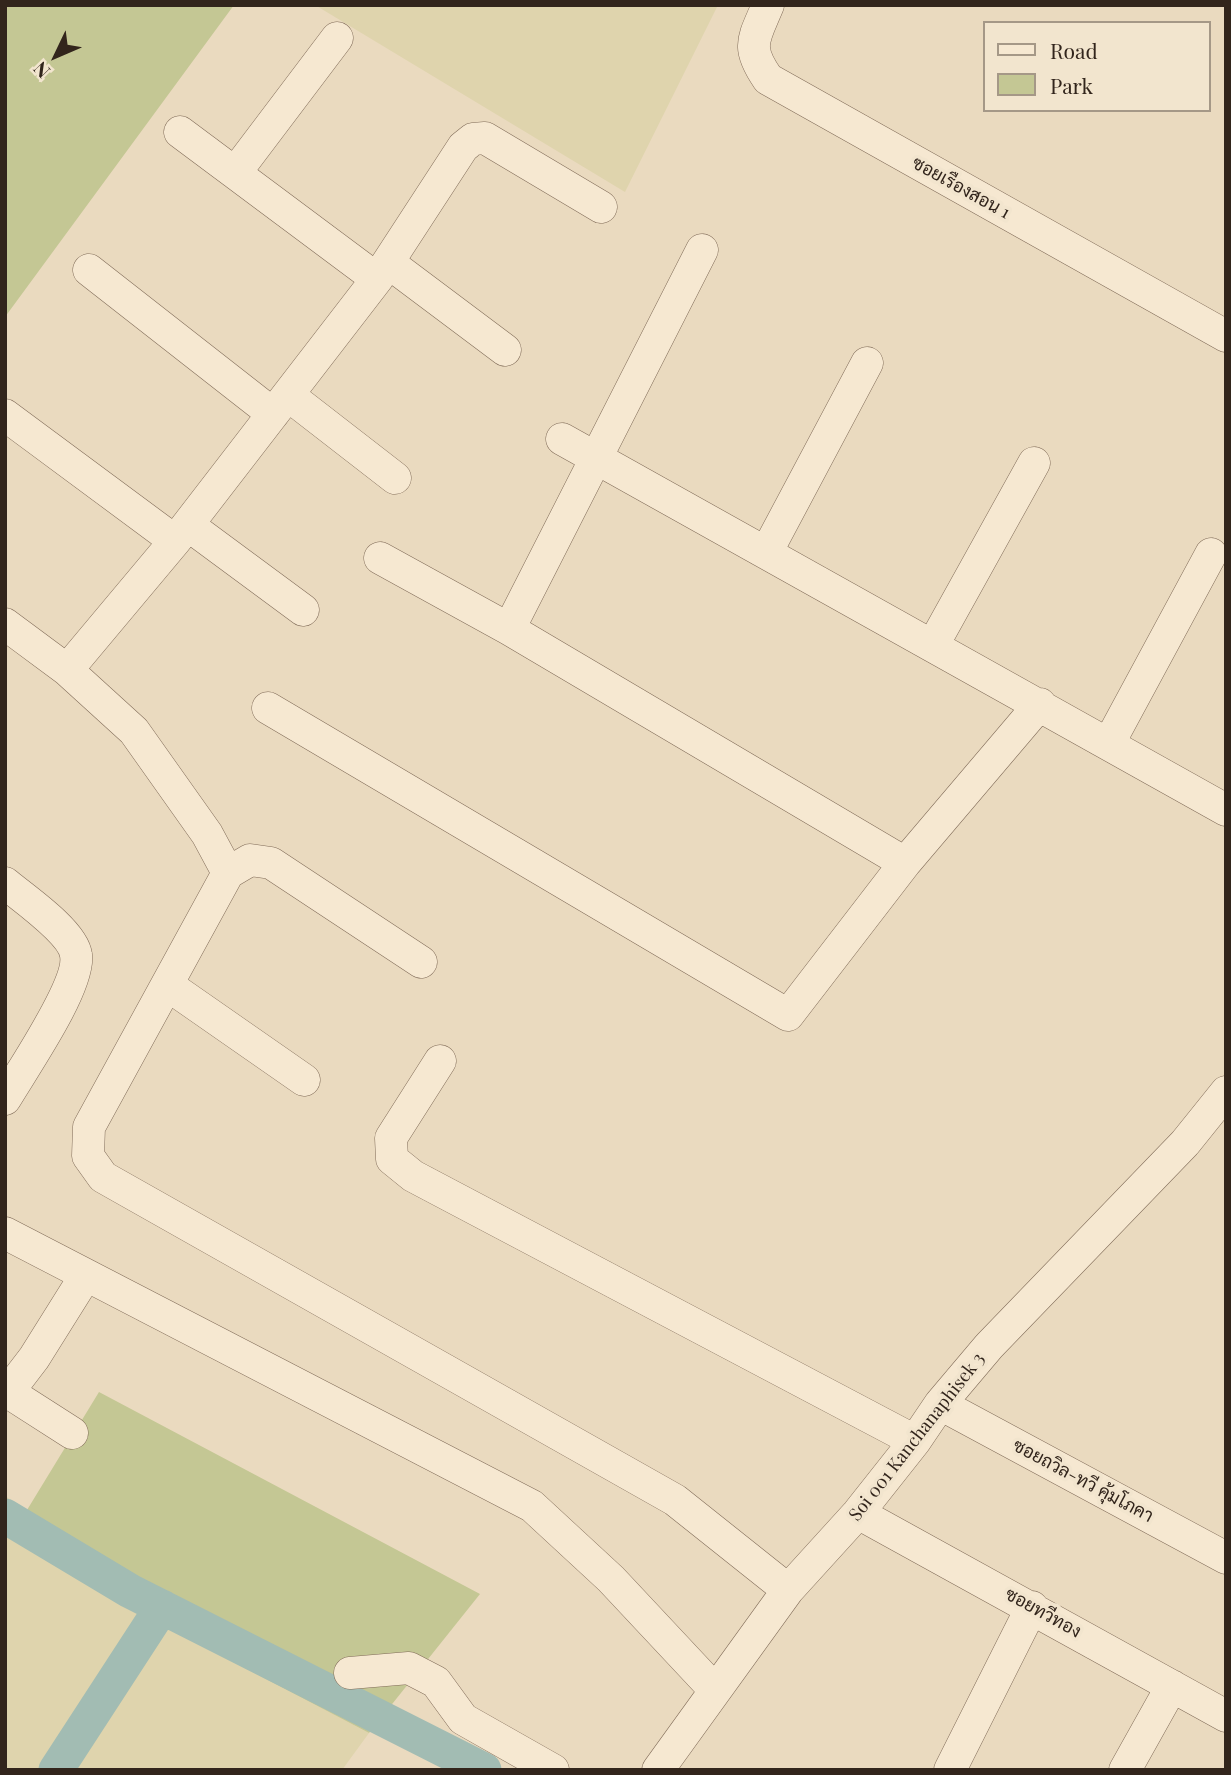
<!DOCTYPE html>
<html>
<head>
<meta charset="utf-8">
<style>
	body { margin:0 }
	#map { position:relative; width:1231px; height:1775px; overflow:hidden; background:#eadabf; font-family:"Playfair Display",serif }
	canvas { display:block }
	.frame { position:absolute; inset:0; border:7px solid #32251c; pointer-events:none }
	.legend { position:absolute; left:983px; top:21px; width:228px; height:91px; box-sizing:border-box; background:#f2e5ce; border:2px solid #a59887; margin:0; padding:9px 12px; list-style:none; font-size:21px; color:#32251c }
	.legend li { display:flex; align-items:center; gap:14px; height:35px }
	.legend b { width:35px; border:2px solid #a59887 }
	.north { position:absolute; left:21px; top:21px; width:70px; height:70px; -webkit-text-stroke:5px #f2e5ce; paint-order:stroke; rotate:226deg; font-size:19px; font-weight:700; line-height:28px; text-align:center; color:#32251c }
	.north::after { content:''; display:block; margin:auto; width:24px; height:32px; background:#32251c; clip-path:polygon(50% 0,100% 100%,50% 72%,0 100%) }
</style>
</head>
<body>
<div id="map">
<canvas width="1231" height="1775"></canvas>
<div class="frame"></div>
<ul class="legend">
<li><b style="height:9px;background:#f6e8d1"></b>Road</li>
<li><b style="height:19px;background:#c4c794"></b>Park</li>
</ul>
<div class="north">N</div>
</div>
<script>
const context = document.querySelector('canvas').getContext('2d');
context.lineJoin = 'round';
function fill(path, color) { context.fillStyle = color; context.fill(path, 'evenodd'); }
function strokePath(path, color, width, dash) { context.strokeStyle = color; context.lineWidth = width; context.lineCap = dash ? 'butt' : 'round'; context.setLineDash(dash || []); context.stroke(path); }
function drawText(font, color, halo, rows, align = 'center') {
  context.font = font + ' "Playfair Display",Sarabun,serif'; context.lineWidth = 7; context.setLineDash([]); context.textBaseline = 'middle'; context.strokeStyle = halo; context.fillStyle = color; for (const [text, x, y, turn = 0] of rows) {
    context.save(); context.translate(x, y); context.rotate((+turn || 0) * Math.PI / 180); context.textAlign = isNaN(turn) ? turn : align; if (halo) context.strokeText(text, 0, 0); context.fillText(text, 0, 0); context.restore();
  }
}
const farmland = new Path2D(`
	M315,5h403l-93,187z
	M5,1496l22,14 86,89 256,134 -27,37h-337z`);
const green = new Path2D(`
	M5,5h229l-229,312z
	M99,1392l381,202 -111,139 -256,-134 -86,-89z`);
const canal = new Path2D(`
	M5,1516l125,75 354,179
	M56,1770l106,-163`);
const minor = new Path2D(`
	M768,5c-14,34 -23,41 0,74l458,257
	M180,132l197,147
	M235,173l102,-135
	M389,263l116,87
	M89,270l184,144
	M288,395l107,83
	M5,415l170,126
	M562,439l664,371
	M188,525l115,85
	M766,553l101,-190
	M380,558l129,71 396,234
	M5,624l62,46 67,61 73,103 21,39
	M509,629l193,-379
	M933,645l101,-182
	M67,670l108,-129 202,-262 86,-132 10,-8 12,-1 116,69
	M268,708l520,307 117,-152 135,-159
	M1109,743l102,-189
	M5,883c18,15 68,49 71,72 5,30 -54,115 -71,144
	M421,962l-150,-99 -21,-3 -22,13 -139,254 -1,29 15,21 572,323 113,90
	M169,986l135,94
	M440,1061l-49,77 1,21 21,17 502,265
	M5,1233l527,273 79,73 103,110
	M5,1390l3,2 26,-34 52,-83
	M8,1392l64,41
	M940,1404l286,154
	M858,1513l368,203
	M350,1673l59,-5 27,14 27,37 90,51
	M658,1770l130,-180 70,-77 57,-72 25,-37 49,-58 196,-203 41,-51
	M950,1770l82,-163
	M1125,1770l47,-84`);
const streetNames = [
	["ซอยเรืองสอน 1",961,188,29],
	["Soi 001 Kanchanaphisek 3",917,1437,-52],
	["ซอยถวิล-ทวี คุ้มโภคา",1083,1481,28],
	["ซอยทวีทอง",1043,1613,29]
];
fill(farmland, '#dfd4ad');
fill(green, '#c4c794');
strokePath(canal, '#a2bcb3', 35);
strokePath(minor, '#816c59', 33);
strokePath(minor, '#f6e8d1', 32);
drawText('18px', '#32251c', '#f2e5ce', streetNames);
</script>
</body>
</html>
